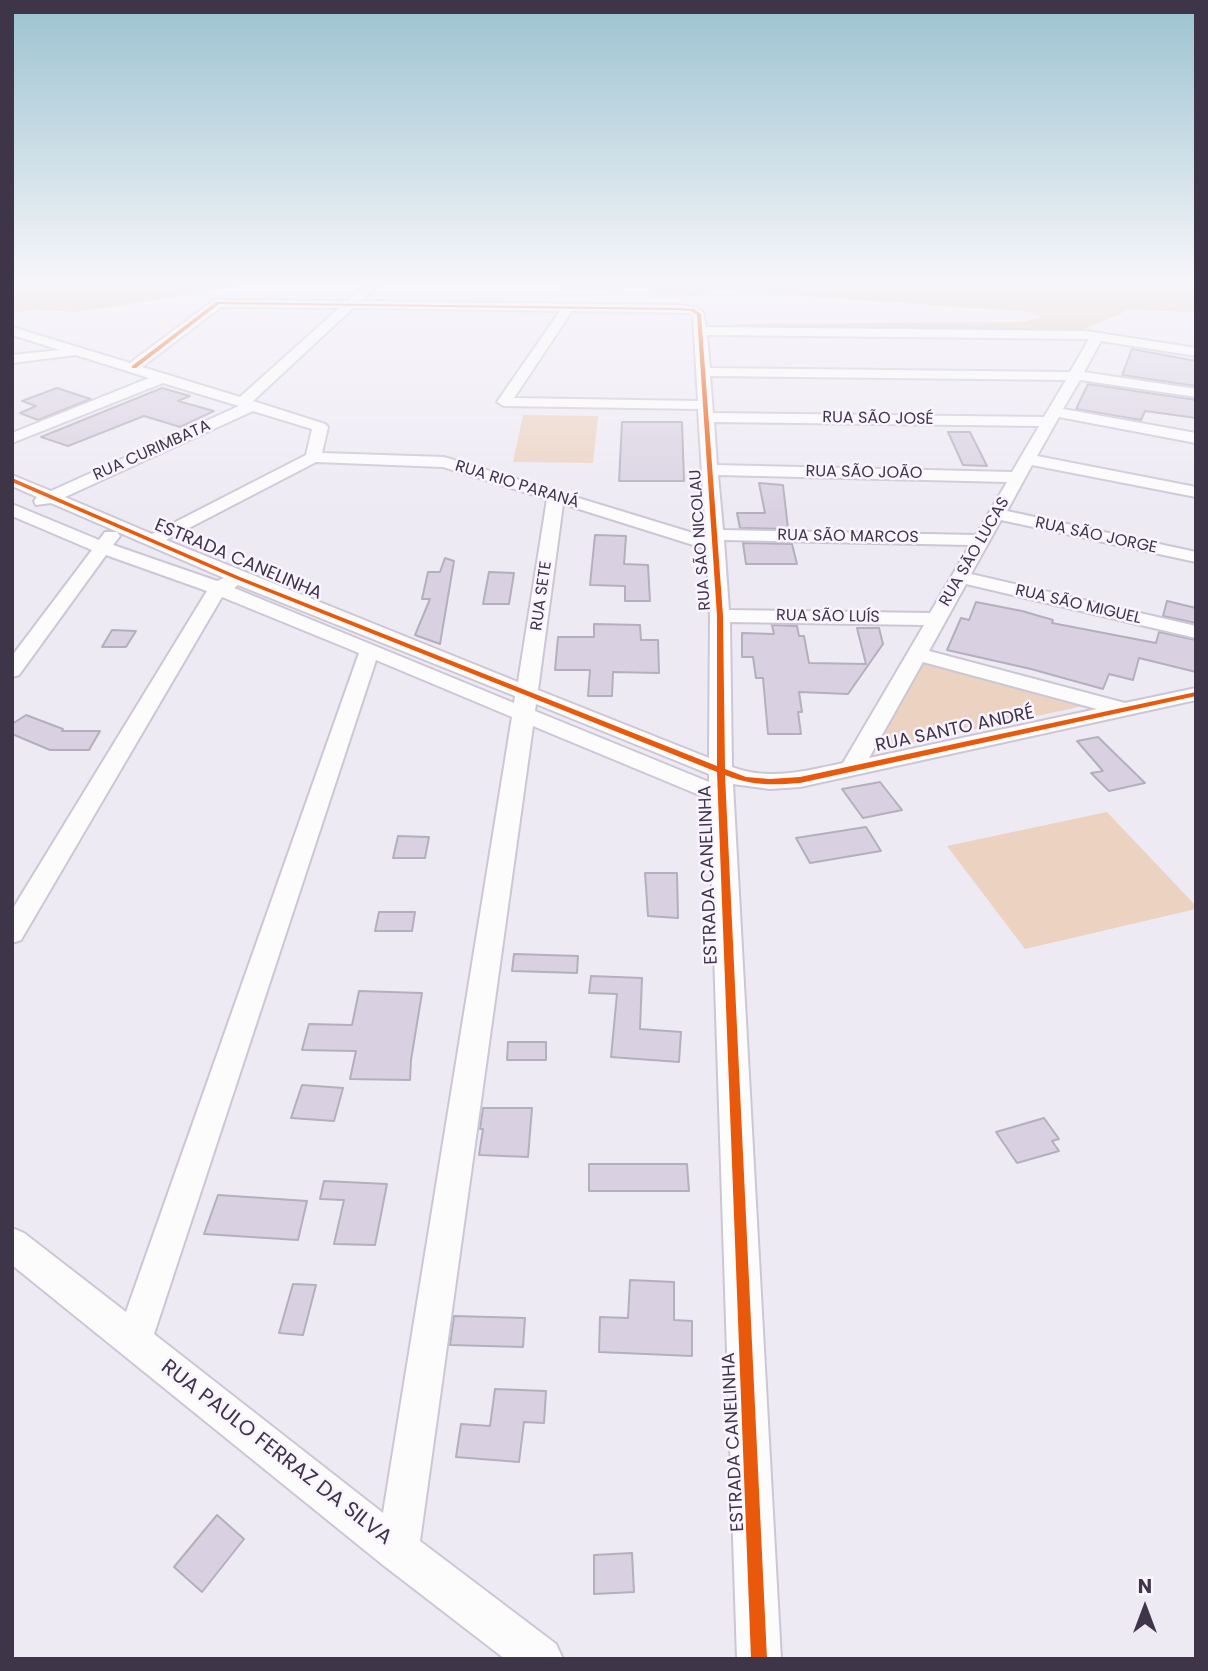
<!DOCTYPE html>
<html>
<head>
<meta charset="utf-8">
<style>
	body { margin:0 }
	#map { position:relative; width:1208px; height:1671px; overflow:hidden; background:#eeeaf4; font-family:Poppins,sans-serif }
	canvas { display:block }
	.frame { position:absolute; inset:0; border:14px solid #3e3549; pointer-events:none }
	.north { position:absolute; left:1110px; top:1573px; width:70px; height:70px; -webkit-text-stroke:5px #f9f4ff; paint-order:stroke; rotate:0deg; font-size:19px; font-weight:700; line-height:28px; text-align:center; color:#3e3549 }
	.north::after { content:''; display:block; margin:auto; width:24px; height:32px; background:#3e3549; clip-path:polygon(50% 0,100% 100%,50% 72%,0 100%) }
</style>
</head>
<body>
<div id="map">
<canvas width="1208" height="1671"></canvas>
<div class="frame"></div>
<div class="north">N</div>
</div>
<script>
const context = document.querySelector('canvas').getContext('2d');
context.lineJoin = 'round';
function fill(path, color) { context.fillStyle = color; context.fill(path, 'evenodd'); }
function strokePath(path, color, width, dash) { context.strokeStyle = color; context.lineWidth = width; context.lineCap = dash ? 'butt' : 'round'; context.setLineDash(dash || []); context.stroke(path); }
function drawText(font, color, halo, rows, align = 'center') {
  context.font = font + ' Poppins,sans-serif'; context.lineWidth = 5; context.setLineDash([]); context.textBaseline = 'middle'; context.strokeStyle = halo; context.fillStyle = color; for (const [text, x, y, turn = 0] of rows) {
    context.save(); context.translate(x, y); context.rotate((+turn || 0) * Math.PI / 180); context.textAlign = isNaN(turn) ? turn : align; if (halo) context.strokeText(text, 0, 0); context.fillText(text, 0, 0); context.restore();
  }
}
const green = new Path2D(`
	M523,415l75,1 -5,47 -80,-1z
	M925,661l163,44 -215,46z
	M1107,812l89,94v3l-171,40 -78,-103z`);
const forest = new Path2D(`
	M12,281h258l-191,31 -46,-2 -21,3z
	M562,281h634v31l-68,-2 -50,22 -343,-3v-5l286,-2 22,-5 -11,-5 -315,-22 -20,6 -42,-2 -2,-5 -25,-1 -5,4 -63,-3z`);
const stream = new Path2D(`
	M12,293l114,-5 50,-7`);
const building = new Path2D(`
	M1132,349l64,12v25l-74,-11z
	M1088,384l108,16v18l-51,-7 -4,9 -65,-11z
	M57,388l34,11 -53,21 -18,-7 16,-7 -14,-5z
	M162,388l28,8 -12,5 36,10 -34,16 -36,-11 -76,30 -27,-9z
	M622,422h60l2,59h-65z
	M948,432h22l17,34 -24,-1z
	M759,483l24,2 5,44 -48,-1 -3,-15h28z
	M595,535l31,1 -2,28 24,1 2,36h-25v-15l-35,-1z
	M743,543l49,1 5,20h-51z
	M445,558l9,3 -14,83 -25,-9 15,-36h-8l6,-27h12z
	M489,572l25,1 -5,31h-26z
	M1167,601l29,7v15l-33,-7z
	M976,602l46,9 31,9 -1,3 104,20 3,-11 37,8v32l-57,-14 -6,22 -24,-6 -6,15 -72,-20 -84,-19 14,-32 8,2z
	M594,624l46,1 1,15h17l1,33 -46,-1 -1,24h-24l2,-26h-35l3,-33h36z
	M772,625l25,1 2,10h5l5,27 57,1 -9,-36h22l4,16 -35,50 -49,-2 3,20h-4l3,22h-33l-5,-56h-7l-3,-21h-11v-24l32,1z
	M112,630l24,1 -10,16h-24z
	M26,715l37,14 -1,2h38l-11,19h-39l-38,-16v-10z
	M1098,737l47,46 -36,8 -18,-18 12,-2 -26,-30z
	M880,782l22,28 -39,8 -21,-29z
	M866,827l15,24 -71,12 -14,-25z
	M398,836l31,1 -4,21h-32z
	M645,873h32l1,45 -30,-2z
	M379,912h36l-3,19h-37z
	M514,954l64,2 -1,17 -65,-2z
	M591,976l51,2 -2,51 41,3 -2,30 -68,-5 6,-63 -28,-1z
	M359,991l63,2 -11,67 -1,20 -60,-1 6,-28 -54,-1 7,-26 43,1z
	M508,1042h38v18h-39z
	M302,1085l41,3 -9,33 -43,-3z
	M483,1108h49l-4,49 -49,-2 4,-26h-3z
	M1044,1118l15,21 -7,2 7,10 -42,12 -21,-31z
	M589,1164h98l2,27h-100z
	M324,1181l63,3 -12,61 -41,-1 10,-44 -24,-1z
	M218,1195l89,6 -9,39 -94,-6z
	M630,1280l44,2v38l18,1v35l-93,-4 1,-35 28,1z
	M293,1284l23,1 -13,50 -24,-2z
	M454,1316l71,2 -2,29 -73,-2z
	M495,1389l51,2 -2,32 -20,-1 -5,40 -63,-5 5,-33 29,2z
	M217,1515l27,24 -42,53 -28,-25z
	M632,1553l2,39 -40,2v-39z`);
const minor = new Path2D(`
	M369,281h13l-21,20 316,4 19,2 7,5 3,15 380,4 110,17v8l-95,-15 -17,31 112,17v8l-116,-17 -17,29 133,24v10l-137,-26 -22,39 159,31v10l-164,-32 -25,46 189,41v10l-195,-42 -30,54 225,52v12l-230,-54 -37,67 196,52 71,-15v12l-396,87 -30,2 -37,-5 48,875h-44l-28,-860 -176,-73 -113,815 136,103 7,15h-58l-122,-94 -371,-300v-37l12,5 102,79 233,-659 -137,-56 -201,343 -9,3v-33l195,-319 -101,-36 -87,120 -7,2v-21l80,-106 -80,-34v-12l87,36 6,-8h12l3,4 -7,9 104,36 7,-3 -173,-75 -15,2 -2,-4 3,-4 -25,-11v-11l39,16 188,-85 -76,-23 -151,60v-10l137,-55 -73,-23 -64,8v-8l48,-5 -48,-15v-8l118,36 84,-63 133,1zM221,307l118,1 -99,89 -98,-30zM353,308l207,3 -63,91 7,4 194,3 8,128 -262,-80 -122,-4 6,-26 -3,-3 -72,-23zM572,311l117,2 4,3 5,85 -184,-3zM707,335l379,4h3l-19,33 -360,-4zM710,376l356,4 -22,37 -331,-4zM253,411l59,18 -6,26 -154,79 -87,-37zM714,422l325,4 -27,46 -295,-7zM316,462l127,5 104,32 -29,183 -352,-142zM718,475l289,7 -31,53 -253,-5zM563,504l143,45 4,67 -1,142 -171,-68zM724,540l246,5 -40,68 -201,-3zM238,585l277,111 -1,7 -280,-115zM730,622l194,3 -81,138c-37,8 -74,18 -111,4zM376,660l136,57 -129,796 -229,-179zM923,662l174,47 -228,49zM536,704l173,70v8l-174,-71z`);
const cycleway = new Path2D(`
	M216,302l461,6 17,1 7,5 22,302 2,153 21,8 24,2 30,-2 396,-85v4l-396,87c-30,2 -47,3 -75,-8l42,884h-16l-34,-887 -481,-193 -224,-97v-4l228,99 477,189v-150l-20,-301 -6,-4 -14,-1 -458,-6 -83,64h-4v-2z`);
const farStreetnames = [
	["RUA SÃO JOSÉ",878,419,1],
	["RUA CURIMBATA",152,451,-24],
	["RUA SÃO JOÃO",864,473,1],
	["RUA RIO PARANÁ",517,485,17],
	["RUA SÃO JORGE",1096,536,12],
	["RUA SÃO MARCOS",848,537,1],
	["RUA SÃO NICOLAU",701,540,-94],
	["RUA SÃO LUCAS",975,552,-60],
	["RUA SETE",542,596,-82],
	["RUA SÃO MIGUEL",1078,605,13],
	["RUA SÃO LUÍS",828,617,1]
];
const streetNames = [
	["ESTRADA CANELINHA",238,560,23],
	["RUA SANTO ANDRÉ",955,730,-12],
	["ESTRADA CANELINHA",709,875,-92],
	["ESTRADA CANELINHA",734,1442,-93]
];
const nearStreetnames = [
	["RUA PAULO FERRAZ DA SILVA",276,1453,38]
];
fill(green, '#ebd2c1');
fill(forest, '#e3c5af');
strokePath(stream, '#c8d6ad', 3.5);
fill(building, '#d9d1e2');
strokePath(building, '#b4afbc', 2);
strokePath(minor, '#cdc6d5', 4);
fill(minor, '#fcfcfd');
fill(cycleway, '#e8590c');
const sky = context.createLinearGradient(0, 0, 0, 515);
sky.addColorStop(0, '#9bc2d0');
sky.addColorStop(0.55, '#f7f6fa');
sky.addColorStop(1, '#f7f6fa00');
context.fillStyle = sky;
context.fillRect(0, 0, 1208, 515);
drawText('16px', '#3e3549', '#f9f4ff', farStreetnames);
drawText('18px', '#3e3549', '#f9f4ff', streetNames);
drawText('21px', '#3e3549', '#f9f4ff', nearStreetnames);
</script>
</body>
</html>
